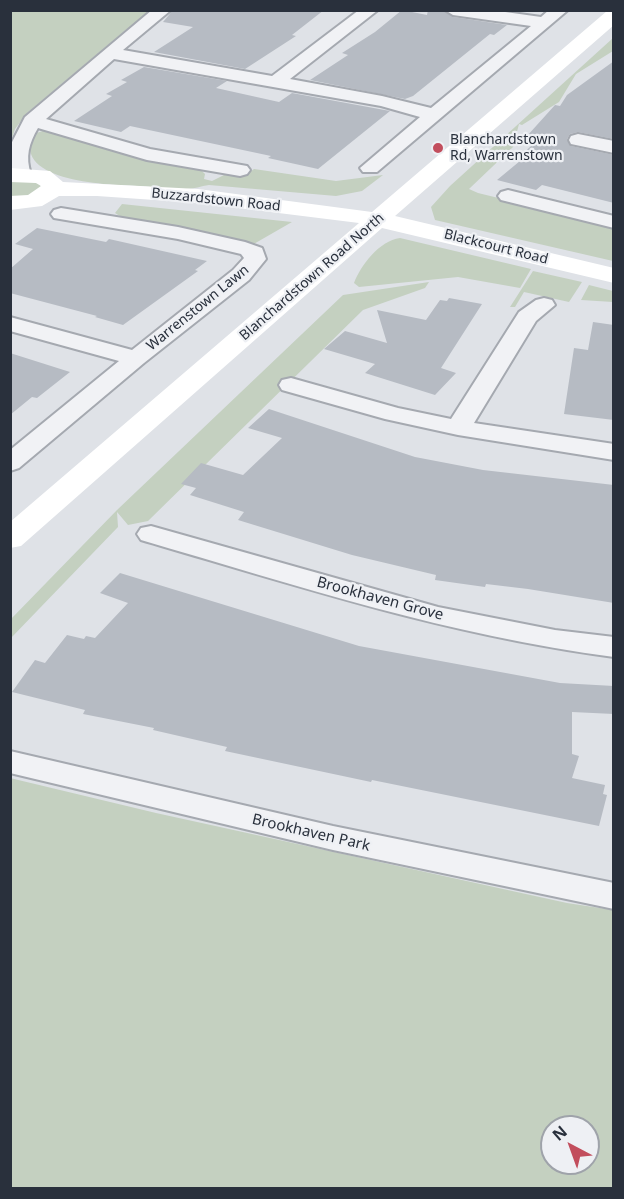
<!DOCTYPE html>
<html>
<head>
<meta charset="utf-8">
<style>
	body { margin:0 }
	#map { position:relative; width:624px; height:1199px; overflow:hidden; background:#dfe2e7; font-family:"Noto Sans",sans-serif }
	canvas { display:block }
	.frame { position:absolute; inset:0; border:12px solid #29303c; pointer-events:none }
	.north { position:absolute; left:540px; top:1115px; width:60px; height:60px; box-sizing:border-box; background:#eef0f4; border:2px solid #9fa3aa; border-radius:50%; rotate:319deg; font-size:16px; font-weight:700; line-height:24px; text-align:center; color:#29303c }
	.north::after { content:''; display:block; margin:auto; width:21px; height:27px; background:#c24e5d; clip-path:polygon(50% 0,100% 100%,50% 72%,0 100%) }
</style>
</head>
<body>
<div id="map">
<canvas width="624" height="1199"></canvas>
<div class="frame"></div>
<div class="north">N</div>
</div>
<script>
const context = document.querySelector('canvas').getContext('2d');
context.lineJoin = 'round';
function fill(path, color) { context.fillStyle = color; context.fill(path, 'evenodd'); }
function strokePath(path, color, width, dash) { context.strokeStyle = color; context.lineWidth = width; context.lineCap = dash ? 'butt' : 'round'; context.setLineDash(dash || []); context.stroke(path); }
function drawText(font, color, halo, rows, align = 'center') {
  context.font = font + ' "Noto Sans",sans-serif'; context.lineWidth = 4.5; context.setLineDash([]); context.textBaseline = 'middle'; context.strokeStyle = halo; context.fillStyle = color; for (const [text, x, y, turn = 0] of rows) {
    context.save(); context.translate(x, y); context.rotate((+turn || 0) * Math.PI / 180); context.textAlign = isNaN(turn) ? turn : align; if (halo) context.strokeText(text, 0, 0); context.fillText(text, 0, 0); context.restore();
  }
}
const green = new Path2D(`
	M10,11h143l-26,18 -100,84 -12,16 -4,12z
	M613,38v13l-37,23 -17,28 -37,23 -3,-1 -6,23 -44,42 9,4 135,33v35l-178,-41 -4,-13 19,-21z
	M46,130l121,33 33,6 5,5 -1,5 8,2 14,-7h21l7,-5 82,12 47,-6 -21,16 -26,5 -127,-11c-8,1 -15,4 -23,4 -15,0 -31,-2 -46,-3 -28,-1 -129,-3 -107,-52z
	M17,178l23,6 1,3 -11,9 -19,2v-19z
	M122,204l170,18 -40,23 -129,-27 -8,-5z
	M400,238l131,31 -11,19 -62,-11 -99,10 -5,-4c7,-18 25,-42 46,-45z
	M533,271l49,11 -13,20 -45,-10 -9,15h-5z
	M429,282l-4,6 -62,22 -215,211 -20,4 -11,-13 1,15 -107,111v-19l106,-109 226,-215z
	M589,285l24,6v11l-32,-2z
	M10,778l146,35 411,90 46,7v278h-602zM552,1127h36v36h-36z`);
const building = new Path2D(`
	M173,10h151l-32,25 4,1 -51,33 -91,-17 39,-25 -30,-5z
	M402,10l25,5 1,-5h15l10,7 54,8 -13,10 -4,-1 -77,62 -8,3 -95,-19 38,-25 -6,-2 33,-21z
	M614,61v78l-36,-7 -8,2 -3,5 4,7 43,9v48l-72,-18 -6,5 -39,-10 29,-24 -5,-1 18,-16 -12,-3 28,-31 5,1 7,-11z
	M144,67l83,14 -11,7 63,14 13,-9 98,18 -72,58 -50,-11 3,-2 -141,-30 -9,6 -47,-11 38,-25 -6,-2 21,-12 -6,-2z
	M37,228l69,14 3,-3 98,22 -12,9 3,1 -75,54 -28,-8 2,-1 -87,-23v-24l23,-20 -18,-5z
	M449,298l33,6 -41,64 15,5 -21,22 -70,-22 10,-9 -51,-15 21,-18 42,12 -10,-33 49,10 14,-20 7,1z
	M593,322l21,3v95l-50,-6 10,-66 14,2z
	M10,353l60,19 -33,26 -5,-1 -22,18z
	M269,409l146,48 68,13 131,15v118l-86,-14 -42,-5 -1,3 -50,-7 1,-5 -84,-20 -114,-35 6,-8 -54,-17 6,-7 -15,-4 20,-21 42,12 39,-37 -34,-10z
	M120,573l239,73 201,37 54,3v28l-42,-2v42l7,2 -7,22 33,7 -2,9 4,1 -8,31 -227,-46 -1,2 -146,-31 2,-4 -74,-17 1,-2 -71,-14 2,-4 -73,-18 23,-32 10,3 22,-28 17,4 2,-3 9,2 33,-35 -28,-10z`);
const street = new Path2D(`
	M152,10h19l-48,40 149,26 87,-66h19l-88,69 92,17 49,12 100,-82 -78,-11 -8,-5h46l50,7 8,-7h19l-191,162h-14l-3,-4 60,-51 -39,-11 -267,-47 -68,60 104,30 97,17 3,4 -3,4 -7,2 -93,-16 -109,-32c-9,15 -13,29 -7,46l-3,4h-14l-4,-6v-26l15,-29z
	M578,134l36,7v12l-43,-9 -2,-4 2,-4z
	M508,190l106,26v12l-113,-28 -3,-4 3,-4z
	M61,208l117,19 67,15 17,6 4,11 -17,21 -105,83 -125,105 -9,3v-21l109,-89 -109,-30v-14l122,33 101,-80 11,-12 -3,-4 -63,-15 -124,-21 -3,-4 3,-4z
	M544,298l8,2 3,5 -19,16 -62,102 140,21v16l-156,-25 -73,-16 -103,-29 -3,-5 3,-5 9,-2 107,30 53,11 68,-107 17,-12z
	M151,526l287,81 117,23 59,7v20c-163,-21 -316,-71 -473,-117l-4,-6 4,-6z
	M10,751l323,75 281,57v26l-281,-59 -323,-77z`);
const secondary = new Path2D(`
	M614,10v15l-219,191 219,52v15l-232,-55 -361,318 -11,2v-26l349,-299 -161,-20 -101,-7h-38l-17,10 -32,4v-14l18,-1 13,-9 -5,-3 -26,-1v-14l40,3 13,11 135,7 174,23 235,-201z`);
const markers = [
	[438,148,6,"#c24e5d"]
];
const farPoinames = [
	["Blanchardstown",450,140],
	["Rd, Warrenstown",450,156]
];
const farStreetnames = [
	["Buzzardstown Road",216,200,6],
	["Blackcourt Road",496,247,14],
	["Blanchardstown Road North",312,277,-41],
	["Warrenstown Lawn",198,308,-39]
];
const streetNames = [
	["Brookhaven Grove",380,599,15],
	["Brookhaven Park",311,833,13]
];
fill(green, '#c4d0c0');
fill(building, '#b6bbc3');
strokePath(street, '#a5a9b0', 4);
fill(street, '#f1f2f5');
fill(secondary, '#fff');
for (const [x, y, r, color] of markers) { const dot = new Path2D(); dot.arc(x, y, r, 0, 2 * Math.PI); context.fillStyle = color; context.fill(dot); strokePath(dot, '#eef0f4', 2); }
drawText('14px', '#29303c', '#eef0f4', farPoinames, 'left');
drawText('14px', '#29303c', '#eef0f4', farStreetnames);
drawText('15px', '#29303c', '#eef0f4', streetNames);
</script>
</body>
</html>
